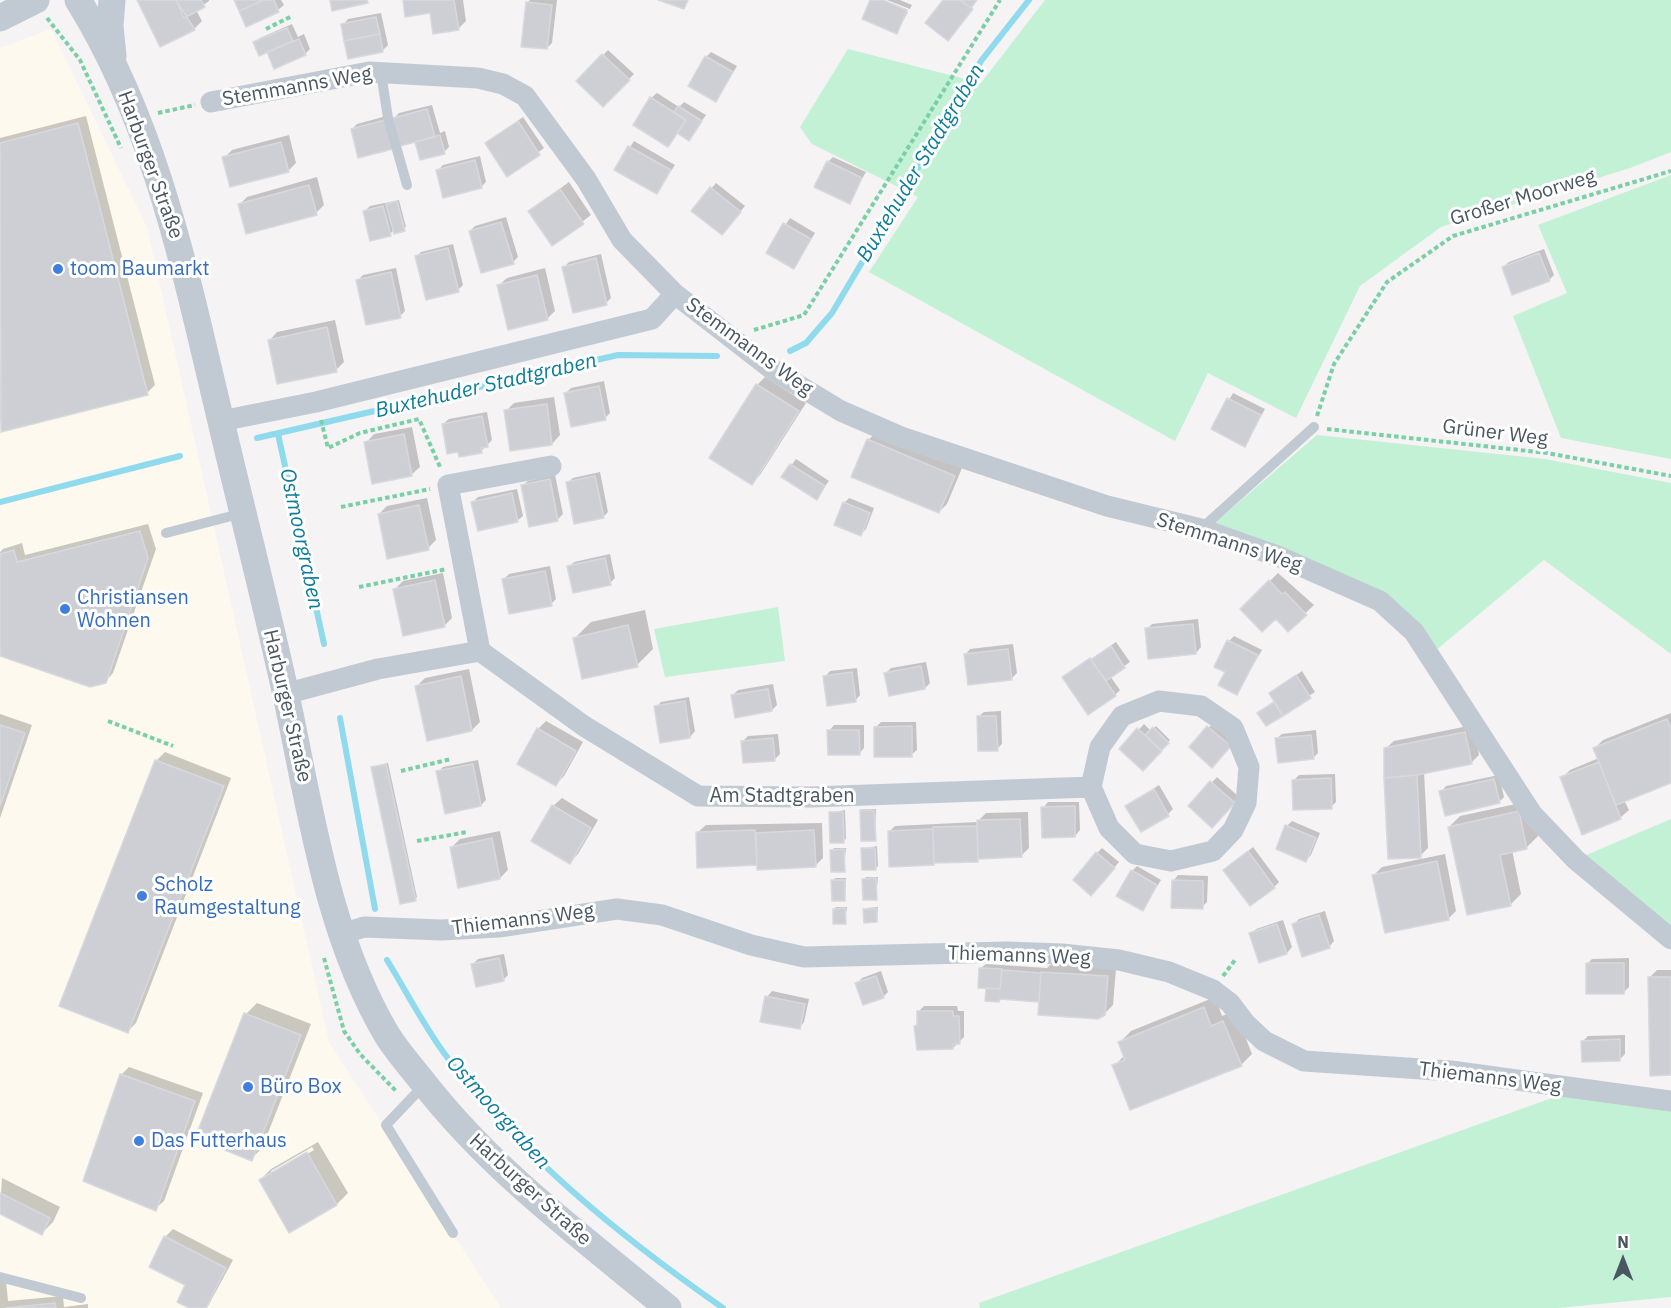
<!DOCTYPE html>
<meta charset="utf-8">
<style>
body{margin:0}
#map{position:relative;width:1671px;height:1308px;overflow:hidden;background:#f5f3f3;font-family:"IBM Plex Sans",sans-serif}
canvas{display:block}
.north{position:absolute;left:1593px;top:1230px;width:60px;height:60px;-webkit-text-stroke:4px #fff;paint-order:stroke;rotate:0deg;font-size:16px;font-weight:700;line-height:24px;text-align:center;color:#4a5661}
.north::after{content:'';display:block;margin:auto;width:21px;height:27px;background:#4a5661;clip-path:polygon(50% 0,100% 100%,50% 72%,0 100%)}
</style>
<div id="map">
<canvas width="1671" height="1308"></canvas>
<div class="north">N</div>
</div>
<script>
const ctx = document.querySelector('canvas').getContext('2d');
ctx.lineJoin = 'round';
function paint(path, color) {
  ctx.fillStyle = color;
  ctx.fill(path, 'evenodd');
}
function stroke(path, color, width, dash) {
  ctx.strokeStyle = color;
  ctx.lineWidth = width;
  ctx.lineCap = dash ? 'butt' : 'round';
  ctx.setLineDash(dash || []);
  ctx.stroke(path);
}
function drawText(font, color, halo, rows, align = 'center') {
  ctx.font = font + ' "IBM Plex Sans",sans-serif';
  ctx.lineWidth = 6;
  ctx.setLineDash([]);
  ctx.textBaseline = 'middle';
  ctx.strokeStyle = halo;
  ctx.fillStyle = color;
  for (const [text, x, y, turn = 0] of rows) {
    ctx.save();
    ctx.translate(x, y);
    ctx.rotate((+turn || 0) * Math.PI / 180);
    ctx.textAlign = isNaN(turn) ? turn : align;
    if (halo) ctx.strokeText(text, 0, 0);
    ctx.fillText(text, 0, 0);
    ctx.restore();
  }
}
const commercial = new Path2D(`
 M51,29L147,227L329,1042L501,1308H0V48Z`);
const green = new Path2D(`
 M1045,0H1671V152L1630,168L1441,227L1360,286L1296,418L1208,373L1175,441L869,272L918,197L812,144L800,127L848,49L981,83Z
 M1671,175V459L1561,438L1513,316L1567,293L1538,225Z
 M1317,435L1545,459L1671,483V654L1544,560L1435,651L1419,626L1209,528Z
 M778,607L785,661L665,677L654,629Z
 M1671,819V929L1584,856Z
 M1566,1093L1671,1107V1297L1558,1308H980L979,1303Z`);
const shadow = new Path2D(`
 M139,0H209V1L196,10L202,21L194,29Z
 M235,0H281L284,5L278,10L246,25Z
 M404,0H463L466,21L458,29L431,11Z
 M530,0H557L552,43L547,48L527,3Z
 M872,0H879L908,12L897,32Z
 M887,0H900L912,5L910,9Z
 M381,13L388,45L383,50L343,25L348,19Z
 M292,24L298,37L304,34L310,49L305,54L268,50L254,43L260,38Z
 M608,50L634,74L603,105L578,81Z
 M711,52L737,66L716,100L706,57Z
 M657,93L679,107L684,102L706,115L689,139L678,132L668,145L651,98Z
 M432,105L440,133L445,131L449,147L444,152L416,140L394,118L399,113Z
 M390,115L397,142L352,129L357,124Z
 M86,116L155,385L147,393L3,431L0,421V138Z
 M523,117L544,148L508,175L487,143Z
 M289,135L296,163L288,171L224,158L232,150Z
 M634,141L675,165L657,192L616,169Z
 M480,156L486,182L481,187L438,170L443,165Z
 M833,157L866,172L849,202L828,162Z
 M317,177L324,205L316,213L239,205L247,197Z
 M569,182L591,215L553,244L530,211Z
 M716,183L745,206L727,228L693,210Z
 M399,200L406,227L394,230L390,234L365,211L370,206Z
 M506,217L518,257L513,262L470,231L475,226Z
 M790,218L815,233L793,267L768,252Z
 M453,244L463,285L458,290L416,257L421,252Z
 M1544,249L1554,275L1549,280L1503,267L1509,262Z
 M601,254L611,298L606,303L564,267L569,262Z
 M396,268L405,311L400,316L358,280L363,275Z
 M545,268L555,311L547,319L498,286L507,278Z
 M335,320L344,362L336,370L269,341L277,332Z
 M765,377L806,403L760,475L752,483L757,385Z
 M604,381L610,413L605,418L566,393L571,388Z
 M1233,393L1265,409L1245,445L1213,429Z
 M554,397L560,435L552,444L506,411L514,403Z
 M487,412L492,440L481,451L443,424L449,419Z
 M412,427L420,467L411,475L366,443L374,434Z
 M877,432L962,468L947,504L939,512L868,440Z
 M796,459L829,481L816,498L783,477Z
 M600,472L608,512L603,517L567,483L573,478Z
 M555,475L563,514L558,519L522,486L528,481Z
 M517,489L523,516L517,521L473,502L478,497Z
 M427,498L436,540L428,548L379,514L387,506Z
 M849,498L874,508L866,529L861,534L844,503Z
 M148,524L156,549L113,673L105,682L0,655V552L3,549L22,543L25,555Z
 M610,554L615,578L610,583L569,567L574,562Z
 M550,566L556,599L551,604L503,580L509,574Z
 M443,573L452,618L444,626L395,589L403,581Z
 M1278,573L1314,605L1288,630L1276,617L1242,609Z
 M645,610L653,649L637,665L575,638L591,622Z
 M1198,619L1201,647L1196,653L1147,629L1152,624Z
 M1234,636L1262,650L1237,693L1227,672L1229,641Z
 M1116,642L1130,662L1110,676L1120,690L1115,695L1064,677Z
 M1013,644L1017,673L1012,678L965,655L970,649Z
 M926,662L930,683L925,688L886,673L891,668Z
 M857,668L860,695L855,701L825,677L830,671Z
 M469,669L480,722L472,730L417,686L425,678Z
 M1302,671L1315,692L1267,724L1261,711L1276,701L1271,693Z
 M773,684L777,705L772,710L733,695L738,690Z
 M689,697L695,731L690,737L656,707L661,702Z
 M1001,711L1002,744L997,749L978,717L984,712Z
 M1671,713V781L1624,800L1629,810L1620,818L1562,778L1570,770L1599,758L1595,748L1603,740Z
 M0,714L32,725L0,818Z
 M546,721L583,742L564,776L556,784L538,729Z
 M881,722H916L917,750L911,755L876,727Z
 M1214,722L1235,740L1217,761L1191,747Z
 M1144,724L1151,731L1156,726L1170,740L1165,745L1121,749Z
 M834,725H864V748L859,754L829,731Z
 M1473,725L1479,755L1471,763L1424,772L1428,848L1420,856L1385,749L1394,741Z
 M1316,730L1318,753L1313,758L1276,739L1282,734Z
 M778,734L780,754L775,759L743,741L748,736Z
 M165,752L231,778L136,1023L128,1031L61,1006L157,760Z
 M478,760L486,800L481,805L438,772L443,767Z
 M388,763L417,897L415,899L372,768Z
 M1335,774L1336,802L1331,807L1294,780L1299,775Z
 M1499,775L1504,797L1499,802L1441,792L1446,786Z
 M1217,777L1239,797L1217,821L1190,806Z
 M1159,785L1173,809L1168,814L1127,806Z
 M562,798L598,820L578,854L570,862L553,806Z
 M1530,801L1538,836L1527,847L1512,850L1521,894L1510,905L1449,827L1460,816Z
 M1048,802H1079L1080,830L1075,836L1043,808Z
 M863,809H876L875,840L861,811Z
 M845,810L846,839L843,841L831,813Z
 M1028,812L1029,848L1021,856L890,865L889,832L895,826L977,822L986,813Z
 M1292,821L1320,833L1311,855L1306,860L1287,826Z
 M822,823L823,858L815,866H699L697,833L706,825Z
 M500,831L508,870L500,878L452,847L460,839Z
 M877,846L878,866L876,868L863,849Z
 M1253,847L1279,882L1274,887L1225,870Z
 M834,848H846L844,870L832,850Z
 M1102,848L1119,862L1096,889L1097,853Z
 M1445,854L1456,911L1448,919L1374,875L1382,867Z
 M1137,866L1161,880L1143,909L1132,871Z
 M1178,875L1208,876L1207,902L1202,907L1173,881Z
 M866,877H878L876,898L864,879Z
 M835,878H846L845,899L833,881Z
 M836,907H847L845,922L834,909Z
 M878,907L877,921L865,910L867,908Z
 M1325,911L1334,941L1329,947L1294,924L1299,919Z
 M1283,920L1292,947L1287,953L1260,961L1251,934L1256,929Z
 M504,954L508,975L503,980L473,964L478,959Z
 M1629,958V987L1624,992L1587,964L1592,959Z
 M986,964L1047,968L1051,964L1116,969L1113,1005L1104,1014L988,987L980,969Z
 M1657,970H1671V1073L1649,978Z
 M881,971L888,992L883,997L857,983L862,978Z
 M772,991L809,999L804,1022L799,1028L767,997Z
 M1215,997L1222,1016L1235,1011L1252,1054L1241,1065L1114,1066L1125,1055L1120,1042L1131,1031Z
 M257,1003L311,1024L262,1148L251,1159L246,1014Z
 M924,1006H957L958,1011H964V1037L953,1048L919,1023V1011Z
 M1625,1035V1054L1620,1059L1583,1041L1588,1036Z
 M129,1067L203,1093L164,1201L155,1209L121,1075Z
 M318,1142L348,1193L337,1204L290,1231L260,1180L271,1169ZM312,1147L314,1150L271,1175V1171Z
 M2,1178L60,1207L53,1222L42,1233L0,1212Z
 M173,1229L233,1260L207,1308H192L187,1285L165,1237Z
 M6,1280L8,1301L63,1296L64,1307L88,1304V1308H0V1281Z`);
const stream = new Path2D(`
 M790,351L806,343L832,313L981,61L1029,0
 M278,434L324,644
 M257,438L618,355L717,356
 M0,502L180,456
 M340,718L375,909
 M387,960C406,991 423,1024 444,1053C519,1155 620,1236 723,1308`);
const building = new Path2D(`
 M137,0H176L195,30L160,47Z
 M176,0H201L205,7L184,18Z
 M234,0H264L239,11Z
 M264,0H274L279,12L246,27L239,11Z
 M330,0H367L368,3L332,11Z
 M403,0H454L459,30L433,34L430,13L405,17Z
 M658,0H688L684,9Z
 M870,0H883L907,10L897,34L862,19Z
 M943,0H960L973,9L948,41L925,23Z
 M960,0H977L971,8Z
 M526,2L552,5L547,49L521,47Z
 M376,17L380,34L344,41L341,24Z
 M287,28L293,41L259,56L253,42Z
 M380,34L383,52L348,59L344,41Z
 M299,39L306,55L274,69L267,52Z
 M602,54L630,80L603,107L576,81Z
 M705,56L733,72L716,102L688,86Z
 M650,97L686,120L668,147L633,125Z
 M678,106L702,121L689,141L677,133L686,120L674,112Z
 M427,109L435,137L400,146L393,118Z
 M385,120L393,149L358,158L351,129Z
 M518,121L540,155L507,177L485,143Z
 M78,123L148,395L1,432L0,143Z
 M440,135L445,154L420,160L415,142Z
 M281,142L289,172L230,187L222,157Z
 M628,146L671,170L657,194L614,170Z
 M475,160L482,188L443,198L436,170Z
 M827,161L862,178L850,204L814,187Z
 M309,185L317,215L246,234L238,204Z
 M710,187L741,212L722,235L691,211Z
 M560,189L584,224L552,246L528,211Z
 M397,201L405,231L394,234L386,204Z
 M383,206L391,236L370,241L363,211Z
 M501,222L514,264L481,273L469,231Z
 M783,223L811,239L794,269L766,253Z
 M448,248L459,292L426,300L415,256Z
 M1539,253L1550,281L1512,295L1502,267Z
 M596,258L607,305L573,313L562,267Z
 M391,272L401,318L366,325L356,280Z
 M537,275L548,320L508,330L497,285Z
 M327,327L337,372L277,384L268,340Z
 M756,384L799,411L752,485L709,458Z
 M599,386L606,420L571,427L564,393Z
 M1227,398L1261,415L1245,447L1211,429Z
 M547,404L552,445L510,451L504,410Z
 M482,416L488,447L481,448L482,453L459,457L458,452L447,454L442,424Z
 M404,434L412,476L372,484L364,442Z
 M867,439L955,476L939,513L851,477Z
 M790,464L825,486L817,500L781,477Z
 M595,476L604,518L574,524L566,482Z
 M550,479L558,521L529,527L521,485Z
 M512,493L518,522L478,531L471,502Z
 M843,502L870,513L861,536L834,525Z
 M419,505L429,550L387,559L378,514Z
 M140,531L148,558L106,683L90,687L0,656V554L14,550L17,562Z
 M605,558L611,585L573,593L567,566Z
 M545,571L552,606L509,614L502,579Z
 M435,580L445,627L403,636L393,589Z
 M1269,580L1282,594L1285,592L1307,615L1288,632L1276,619L1262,632L1240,609Z
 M1193,624L1196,654L1148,659L1145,628Z
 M628,625L638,667L582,679L573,638Z
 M1227,640L1258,655L1237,695L1218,685L1225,672L1214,667Z
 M1111,646L1125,668L1106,681L1091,660Z
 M1008,649L1012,680L968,685L964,654Z
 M1090,658L1116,696L1088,715L1062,677Z
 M921,666L925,689L889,696L884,673Z
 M852,672L856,702L827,706L823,676Z
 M1296,675L1311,698L1283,716L1269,693Z
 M461,676L472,731L427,741L415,686Z
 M768,689L772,711L735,718L731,695Z
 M685,701L690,738L660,743L654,706Z
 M1274,702L1283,716L1266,726L1257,713Z
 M977,716H996L998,751H978Z
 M1667,719L1671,729V783L1616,805L1593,748Z
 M0,725L25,733L0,806Z
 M912,726V757H874V727Z
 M1207,726L1231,746L1212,768L1189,747Z
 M1153,727L1169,743L1161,751L1145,735Z
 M537,728L576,751L556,786L517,764Z
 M1137,728L1162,751L1143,771L1119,749Z
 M827,730H859L860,755H828Z
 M1465,732L1472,764L1417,775L1384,778V748Z
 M1311,735L1314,759L1278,763L1275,738Z
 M773,738L775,761L743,763L741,741Z
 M155,760L224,786L128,1033L59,1006Z
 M1599,762L1621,819L1582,835L1560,777Z
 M386,764L416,901L400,904L371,767Z
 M473,764L481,806L445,814L436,771Z
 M1417,775L1421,858L1388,859L1384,778Z
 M1331,778L1332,809L1293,810L1292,780Z
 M1494,779L1500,803L1445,816L1439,791Z
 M1210,781L1235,803L1212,828L1188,806Z
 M1154,789L1169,816L1141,832L1125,806Z
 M552,805L591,828L570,864L531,841Z
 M1075,806V837L1042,838L1041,807Z
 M860,810H874L876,841H861Z
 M1519,811L1527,849L1500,855L1511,906L1467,915L1448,827Z
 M829,812H843L844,843H830Z
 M1020,819L1022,857L978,859L977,820Z
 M1285,825L1316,838L1306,862L1276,849Z
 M977,826L978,862L934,863L933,827Z
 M933,829L934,865L889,867L888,831Z
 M755,830L757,865L697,868L696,832Z
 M814,830L816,867L757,870L756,833Z
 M492,838L500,879L458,888L450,847Z
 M861,848H875L876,870H862Z
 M844,849L845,872H831L830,850Z
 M1248,851L1275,888L1250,906L1223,870Z
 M1096,852L1115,868L1091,896L1073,880Z
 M1437,861L1449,920L1385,933L1372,875Z
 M1131,870L1157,885L1143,911L1116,896Z
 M876,878L877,900H863L862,879Z
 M831,880H845V901H832Z
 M1172,880L1203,881V909L1171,908Z
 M845,908L846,924H833V909Z
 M863,909H877V922L864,923Z
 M1319,915L1330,948L1302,957L1292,924Z
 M1277,924L1287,954L1259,963L1249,933Z
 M499,958L504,981L476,987L471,964Z
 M1586,963H1624V994H1586Z
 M979,968L1002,969L1000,989L978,988Z
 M1002,970L1041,973L1039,1002L1000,999L999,1002L985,1001L986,988L1000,989Z
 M1041,972L1108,976L1105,1015L1098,1019L1038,1015Z
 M876,976L884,998L863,1005L855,983Z
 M1648,977H1671V1075L1650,1076Z
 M765,996L805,1004L800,1029L760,1022Z
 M1204,1007L1211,1026L1223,1021L1242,1066L1130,1110L1112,1065L1125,1060L1118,1042Z
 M917,1011H953V1016H959L960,1044H953V1049L917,1050L914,1026L917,1025Z
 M244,1013L301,1035L252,1161L195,1138Z
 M1620,1039V1061L1582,1062L1581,1041Z
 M120,1074L195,1101L156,1211L83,1181Z
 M307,1152L337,1205L289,1233L259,1180Z
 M0,1193L50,1218L42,1235L0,1214Z
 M164,1236L226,1268L206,1308H189L177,1302L185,1285L149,1267Z
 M55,1303L56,1308H6Z`);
const path = new Path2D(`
 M47,18L80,60L121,148
 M266,29L292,16
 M158,113L195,105
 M754,330L804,315L1000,0
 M1317,416L1334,364L1387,282L1453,236L1671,171
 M321,420L328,448L360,433L419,419L440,467
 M1327,429L1547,453L1671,476
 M341,507L430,489
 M359,587L447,569
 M108,721L173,746
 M401,771L451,759
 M417,841L467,832
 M324,958L344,1031L360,1054L397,1092
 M1223,976L1235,960`);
const service = new Path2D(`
 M381,73L388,118L407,185
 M1201,529L1314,427
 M166,533L243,513
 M425,1084L386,1125L453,1233
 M0,1277L81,1298`);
const minor = new Path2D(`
 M211,102L369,72L478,78L503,84L525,96L586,179L622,240L675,294L773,370L841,411L901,437L1107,506L1201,529L1280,557L1380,601L1414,632L1532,814L1576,860L1671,939
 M221,421L316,402L652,319L675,294
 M480,651L448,485L551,466
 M285,694L378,669L480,651L584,726L698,796L811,797L1091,787L1109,828L1135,854L1171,861L1213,851L1233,830L1246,803L1249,767L1233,728L1201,706L1159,701L1122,716L1100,747L1091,787
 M342,934L364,927L441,930L499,927L617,909L662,915L751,945L804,957L1007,952L1062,954L1119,960L1169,972L1213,990L1230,1003L1246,1024L1264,1041L1304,1061L1451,1071L1671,1101`);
const tertiary = new Path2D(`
 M78,0C156,125 185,271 219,413C242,512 268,610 289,709C312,819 329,937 387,1035C397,1051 411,1067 423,1082C492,1171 582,1237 668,1308
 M112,0L110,26L113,56
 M0,18L36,0`);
const markers = [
 [58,269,6,"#3f7fe0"],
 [65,609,6,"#3f7fe0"],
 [142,896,6,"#3f7fe0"],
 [248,1087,6,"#3f7fe0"],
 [139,1141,6,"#3f7fe0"]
];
const streetNames = [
 ["Stemmanns Weg",297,87,-10],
 ["Harburger Straße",150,165,70],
 ["Großer Moorweg",1523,198,-17],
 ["Stemmanns Weg",749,347,36],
 ["Grüner Weg",1495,433,7],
 ["Stemmanns Weg",1229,543,18],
 ["Harburger Straße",287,706,77],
 ["Am Stadtgraben",782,796],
 ["Thiemanns Weg",523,920,-7],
 ["Thiemanns Weg",1019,956,2],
 ["Thiemanns Weg",1490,1078,7],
 ["Harburger Straße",530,1190,42]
];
const shopNames = [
 ["toom Baumarkt",70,269],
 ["Christiansen",77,598],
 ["Wohnen",77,621],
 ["Scholz",154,885],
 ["Raumgestaltung",154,908],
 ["Büro Box",260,1087],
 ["Das Futterhaus",151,1141]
];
const waterNames = [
 ["Buxtehuder Stadtgraben",921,163,-59],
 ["Buxtehuder Stadtgraben",486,386,-13],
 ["Ostmoorgraben",301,539,78],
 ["Ostmoorgraben",498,1113,48]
];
paint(commercial, '#fdf9ef');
paint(green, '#c3f1d5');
paint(shadow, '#0003');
stroke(stream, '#90daee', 6);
paint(building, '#cdcfd5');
stroke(building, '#d7d9de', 1.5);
stroke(path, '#7ad0a6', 4, [4.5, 3]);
stroke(service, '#c1cad2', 10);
stroke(minor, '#c1cad2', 21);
stroke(tertiary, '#c1cad2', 27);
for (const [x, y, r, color] of markers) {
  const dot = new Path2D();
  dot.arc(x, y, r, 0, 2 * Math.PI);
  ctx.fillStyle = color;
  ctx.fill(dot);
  stroke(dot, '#fff', 2);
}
drawText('20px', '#4a5661', '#fff', streetNames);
drawText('20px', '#366cbe', '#fff', shopNames, 'left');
drawText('italic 21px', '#0c7c9b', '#fff', waterNames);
</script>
